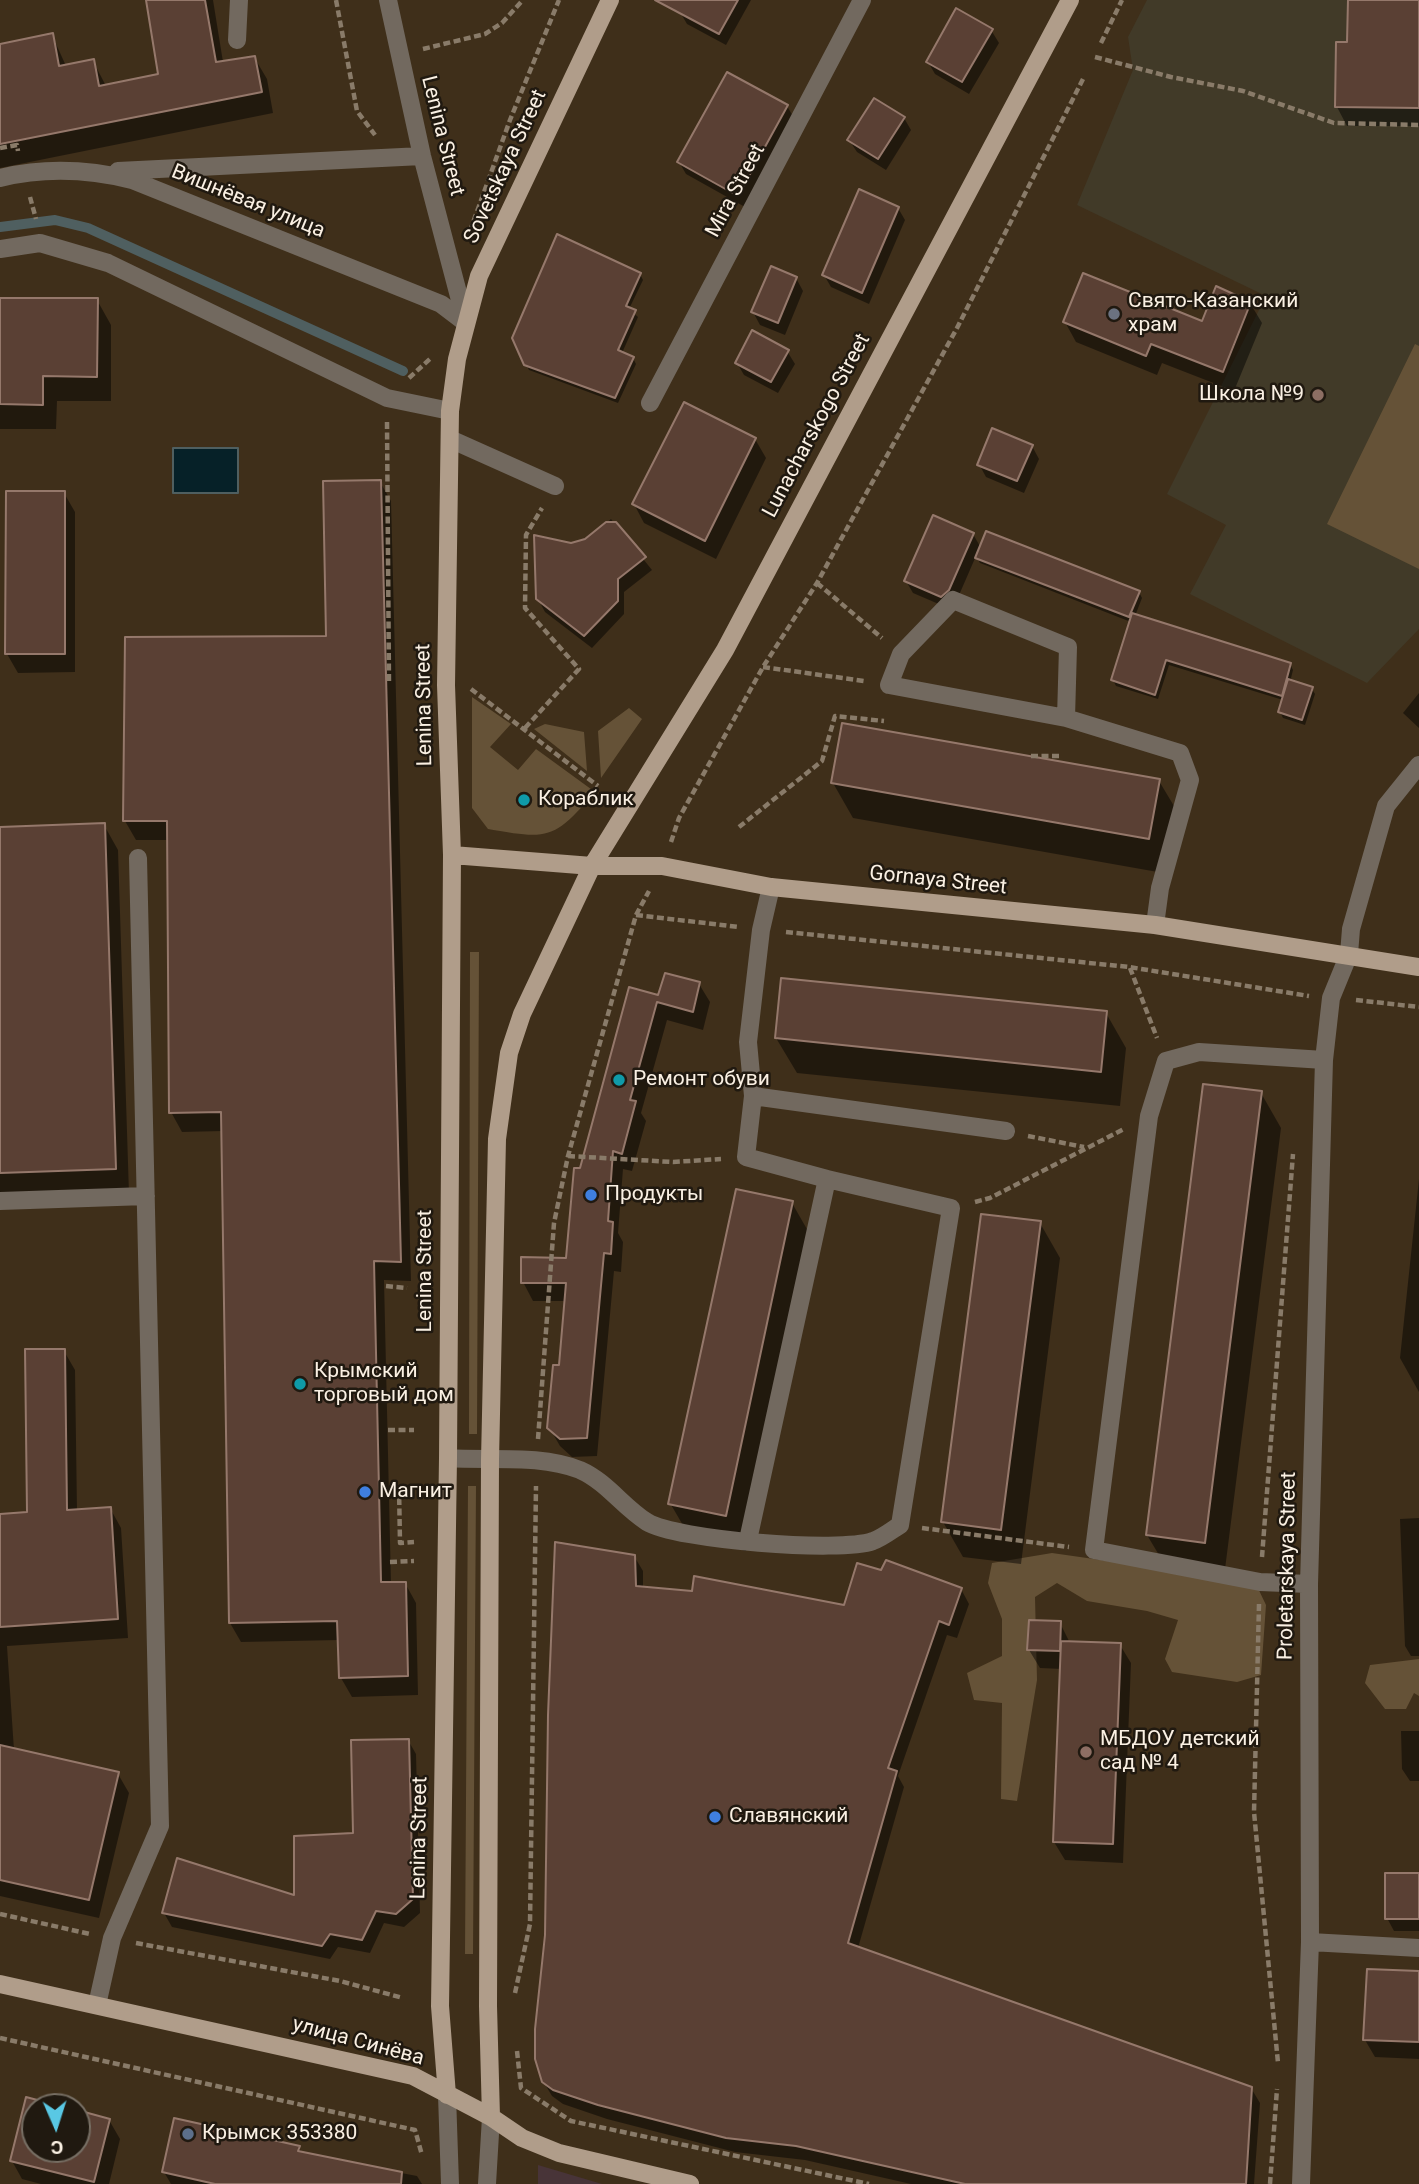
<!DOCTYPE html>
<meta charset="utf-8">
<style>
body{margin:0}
#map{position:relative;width:1419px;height:2184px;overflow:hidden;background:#3f2f1a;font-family:Roboto,sans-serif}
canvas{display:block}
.north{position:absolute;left:21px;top:2093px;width:70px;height:70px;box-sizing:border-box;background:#201910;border:2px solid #776f64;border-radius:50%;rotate:177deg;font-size:19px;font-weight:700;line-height:28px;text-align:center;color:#faf0e3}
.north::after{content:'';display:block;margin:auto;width:24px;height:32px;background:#59c8e4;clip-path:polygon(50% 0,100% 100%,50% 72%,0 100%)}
</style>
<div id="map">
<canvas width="1419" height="2184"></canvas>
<div class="north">С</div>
</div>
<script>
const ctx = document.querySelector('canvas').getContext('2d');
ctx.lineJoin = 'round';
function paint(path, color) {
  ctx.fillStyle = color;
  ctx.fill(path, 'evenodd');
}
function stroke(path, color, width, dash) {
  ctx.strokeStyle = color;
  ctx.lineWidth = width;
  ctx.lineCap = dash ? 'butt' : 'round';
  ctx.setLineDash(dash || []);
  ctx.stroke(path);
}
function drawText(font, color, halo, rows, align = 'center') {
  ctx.font = font + ' Roboto,sans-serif';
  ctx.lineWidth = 5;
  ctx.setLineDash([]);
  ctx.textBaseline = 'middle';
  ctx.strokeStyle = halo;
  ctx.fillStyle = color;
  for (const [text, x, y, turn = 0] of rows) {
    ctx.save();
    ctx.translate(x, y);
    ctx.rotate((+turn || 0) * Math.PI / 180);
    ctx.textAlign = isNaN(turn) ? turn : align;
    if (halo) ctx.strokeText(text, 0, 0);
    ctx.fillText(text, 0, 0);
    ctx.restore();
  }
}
const commercial = new Path2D(`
 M538,2165L602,2184H538Z`);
const education = new Path2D(`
 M1147,0H1419V629L1367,683L1190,594L1226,525L1167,494L1266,296L1077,205L1133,70L1128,37Z`);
const green = new Path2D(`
 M1415,344L1419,346V569L1327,524Z
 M472,697L511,724L490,747L518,770L536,749L595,792C554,839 550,840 488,829L472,808Z
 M629,708L642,719L601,778L598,731Z
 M545,724L584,732L587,771L534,729Z
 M470,952H479L477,1434H469Z
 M468,1486H476L473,1954H465Z
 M1052,1553L1255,1582L1266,1605L1261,1675L1237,1682L1172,1672L1165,1659L1178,1620L1147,1611L1087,1601L1057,1583L1035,1597L1037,1680L1017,1801L1001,1799L1002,1703L974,1700L967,1673L1002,1656V1619L988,1583L992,1563Z
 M1419,1659V1696L1414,1693L1406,1709H1385L1365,1683L1370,1665Z`);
const water = new Path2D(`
 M173,448H238V493H173Z`);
const shadow = new Path2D(`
 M147,0H213L223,62L254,57L267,79L273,113L0,168V45L52,35L66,66L93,61L106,86L160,75Z
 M686,0H751L726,45L687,24L680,12Z
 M1349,0H1419V126H1347L1337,107L1349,44Z
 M991,30L999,43L969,94L935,74L928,62Z
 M787,106L794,118L745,207L686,174L679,162Z
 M904,118L911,130L886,170L857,152L849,140Z
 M898,208L905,220L869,304L831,287L824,275Z
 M640,274L643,280L629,309L638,317L622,353L633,358L636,364L618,403L529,370L526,364Z
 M796,278L803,291L785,335L760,325L753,312Z
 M0,300H97L111,325V401H57L56,429H0Z
 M1250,303L1262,323L1234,391L1162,363L1157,375L1076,342L1065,322L1203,323Z
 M787,351L795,364L778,393L744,375L737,363Z
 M755,439L766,458L716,559L644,523L634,504Z
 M1032,446L1039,459L1024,493L986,477L979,464Z
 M380,482L391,501L411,1281L384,1280L391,1584L405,1583L416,1603L418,1695L352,1697L341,1678L340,1640L241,1642L230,1623L223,1131L182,1132L171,1112L169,840H136L125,821L328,638Z
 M64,493L75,512V672L18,673L7,654Z
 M611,519L652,570L624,592V614L592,648L545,612L538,599L571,544L586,541Z
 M973,534L981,548L1139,592L1142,598L1135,616L1290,664L1293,670L1290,682L1312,689L1315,694L1305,725L1283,718L1280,712L1283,700L1169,665L1158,699L1116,686L1113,680L1131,622L980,563L976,556L956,602L948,608L913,593L906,581Z
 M1419,693V728L1403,713Z
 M1159,781L1180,816L1169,874L853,818L833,783Z
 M104,825L118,850L129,1194L0,1198V829Z
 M699,984L710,1002L703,1030L667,1020L641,1113L646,1121L632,1171L623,1169L618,1233L623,1242L621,1272L614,1271L597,1456L572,1457L560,1446L549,1427L560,1367L566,1301H533L523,1282L568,1260L581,1170L630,989L660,997Z
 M1106,1013L1126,1048L1120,1106L797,1073L776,1038Z
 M1261,1093L1281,1128L1224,1577L1168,1570L1147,1535Z
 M1419,1179V1392L1400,1358Z
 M792,1203L812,1238L746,1551L691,1539L670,1503Z
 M1040,1223L1060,1258L1021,1564L963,1557L943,1522Z
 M64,1351L75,1370L77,1511L110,1508L121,1528L128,1638L7,1646L14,1750L118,1774L129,1793L99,1918L0,1896V1516L28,1514Z
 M1419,1518V1656H1411L1405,1646L1400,1519Z
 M634,1556L643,1571V1589L845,1607L961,1589L969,1604L957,1638L947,1635L898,1776L904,1787L858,1948L1251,2088L1260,2103L1254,2184H911L805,2160L735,2152L607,2119L563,2104L552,2096L543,2081Z
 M1060,1623L1070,1643L1120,1645L1131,1663L1123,1863L1065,1860L1054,1842L1062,1669L1040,1668L1029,1650Z
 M1401,1731H1419V1781H1410L1402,1769Z
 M408,1740L416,1754L420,1913L404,1927L384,1923L370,1953L338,1947L330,1959L172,1927L164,1913L296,1897L355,1834Z
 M1419,1875V1931H1394L1387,1918Z
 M1419,1972V2059L1375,2057L1365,2040Z
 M27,2099L57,2107H35V2149H77V2112L109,2120L120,2139L109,2184H41L22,2179L12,2161Z
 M299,2147L302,2154L417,2176L422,2184H171L164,2172Z`);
const stream = new Path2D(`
 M0,227L55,220L88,228L403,371`);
const building = new Path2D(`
 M146,0H205L216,62L255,56L262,92L0,144V44L53,33L59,66L94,59L99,86L158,74Z
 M655,0H738L719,34Z
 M1348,0H1419V108L1335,107L1336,42H1347Z
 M956,8L993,29L962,82L926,62Z
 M727,72L788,105L738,196L677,162Z
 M874,98L905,117L878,159L847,140Z
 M859,189L899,207L862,293L822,275Z
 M557,234L641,273L626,306L636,310L618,350L634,357L615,398L524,365L512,338Z
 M771,266L797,277L778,323L751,312Z
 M1083,273L1202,321L1216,286L1251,302L1223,372L1151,344L1146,356L1063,322Z
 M0,298H98L97,377L43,376V405L0,404Z
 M752,330L789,350L771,382L735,363Z
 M684,402L756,438L705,541L632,504Z
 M992,428L1033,445L1017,481L977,465Z
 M381,480L401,1262L374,1261L381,1582H406L408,1676L339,1678L337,1621L229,1623L221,1112L169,1113L167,821H123L125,637L326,636L323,481Z
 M6,491H65V654H5Z
 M933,515L974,533L949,590L941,597L904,581Z
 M606,522H616L646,557L618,579V601L584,636L536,599L534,535L571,543L585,539Z
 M986,531L1140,591L1129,617L975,558Z
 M1132,613L1291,663L1282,696L1166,660L1155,695L1111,680Z
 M1288,679L1313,687L1302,720L1278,712Z
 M842,723L1160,779L1149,839L831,783Z
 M105,823L116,1169L0,1173V827Z
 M665,973L700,982L693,1012L657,1002L630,1100L636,1101L622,1154L613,1151L608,1221L613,1222L611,1254L604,1253L587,1438L560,1439L547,1428L553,1365H559L566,1283H521V1257L566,1258L574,1168H580L629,987L658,995Z
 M781,978L1107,1011L1101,1072L775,1038Z
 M1203,1084L1262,1091L1205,1543L1146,1535Z
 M736,1189L793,1201L726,1516L668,1504Z
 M981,1214L1041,1221L1001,1530L941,1522Z
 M25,1349H65L67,1510L111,1507L118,1619L0,1627V1514L27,1512Z
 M555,1542L635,1555L636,1586L692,1591L694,1576L844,1605L857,1563L881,1570L886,1560L962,1588L949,1625L939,1621L888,1768L897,1771L848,1943L1252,2087L1246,2184H965L796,2146L726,2138L598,2105L553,2090L542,2082L535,2059V2029L545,1935L548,1715Z
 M1029,1620L1061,1621L1060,1651L1027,1650Z
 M1061,1641L1121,1643L1113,1844L1053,1842Z
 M409,1739L413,1899L396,1914L376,1911L362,1940L330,1934L322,1946L162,1913L177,1858L294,1895V1836L353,1833L351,1740Z
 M0,1745L119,1772L89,1900L0,1880Z
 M1385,1873H1419V1919H1385Z
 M1367,1969L1419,1971V2042L1363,2040Z
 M26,2097L64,2107H35V2149H77V2110L110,2119L94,2182L10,2161Z
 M174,2118L300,2146L298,2151L402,2172L401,2184H215L162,2172Z`);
const path = new Path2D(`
 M336,0L357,111L375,135
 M1101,43L1122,0
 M423,49L485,34L502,23L523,0
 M1095,57L1171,77L1243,91L1334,123L1419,125
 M0,148L17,145L18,151
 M30,197L36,219
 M470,231L510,120L559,0
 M409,378L431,358
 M387,422L389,684
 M817,583L882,638
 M763,667L864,681
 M471,689L598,786
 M525,728L579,669L525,608L526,535L542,508
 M1031,756H1062
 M739,827L822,761L835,716L884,721
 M671,842L679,818L763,667L817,583L957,328L1083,79
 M636,915L739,927
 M786,932L1129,967L1309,996
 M1130,968L1157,1038
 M1356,1000L1419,1007
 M1028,1136L1084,1147
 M568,1156L673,1162L721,1159
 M975,1202L990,1198L1124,1129
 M386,1286L407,1288
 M388,1430H414
 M538,1439L554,1223L568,1156L636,915L649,891
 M389,1487H399L400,1543L414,1542
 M922,1528L1069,1547
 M1262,1557L1293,1154
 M390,1562L414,1561
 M1259,1604L1254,1812L1278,2063
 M0,1914L90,1934
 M136,1943L340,1981L403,1998
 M515,1993L530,1924L536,1486
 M0,2038L415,2130L422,2155
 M517,2051L521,2088L571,2121L869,2184
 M1270,2184L1277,2089`);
const minor = new Path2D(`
 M388,0L422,156L466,323
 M237,40L239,0
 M118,171L422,156
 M0,178C45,167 88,169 132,180L441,304L466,323
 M0,249L40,243L108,263L387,398L450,411
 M650,403L862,0
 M450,439L555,486
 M1066,718L1068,647L953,600L901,654L889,685L1066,718L1180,753L1190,780L1160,888L1155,925
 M771,887L761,930L748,1042L753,1096L746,1157L827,1179
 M753,1096L1006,1131
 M0,1201L146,1196
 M448,1458C490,1461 540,1454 580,1470C607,1482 623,1507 647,1522C676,1540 841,1553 873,1541C882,1538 892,1530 900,1525L951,1208L827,1179L748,1540
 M1309,1584L1260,1582L1094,1550L1149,1116L1166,1061L1199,1052L1324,1060
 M1310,1942L1419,1948
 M97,2005L112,1938L160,1826L138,858
 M447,2095L450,2184
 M487,2184L491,2117
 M1301,2184L1310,1942L1309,1584L1324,1060L1331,998L1349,954L1351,929L1386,806L1419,765`);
const major = new Path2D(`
 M452,855L592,866H662L771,887L1155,925L1419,967
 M0,1984L413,2076L491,2117L522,2138L559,2153L690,2184
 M447,2095L440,2006L448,1458L452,855L446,685L450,411L457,359L479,276L610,0
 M491,2117L488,2006L490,1460L497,1139L509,1053L522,1014L592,866L725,650L1070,0`);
const markers = [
 [1114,314,7,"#6b7280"],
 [1318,395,7,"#8d6e63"],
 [524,800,7,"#0f9aa8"],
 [619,1080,7,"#0f9aa8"],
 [591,1195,7,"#3f7fe0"],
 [300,1384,7,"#0f9aa8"],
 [365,1492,7,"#3f7fe0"],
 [1086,1752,7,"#8d6e63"],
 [715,1817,7,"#3f7fe0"],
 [188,2134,7,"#5c6f8a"]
];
const streetNames = [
 ["Lenina Street",442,136,76],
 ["Sovetskaya Street",506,167,-65],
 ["Mira Street",736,191,-62],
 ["Вишнёвая улица",248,202,22],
 ["Lunacharskogo Street",817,426,-62],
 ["Lenina Street",425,705,-91],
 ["Gornaya Street",938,881,6],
 ["Lenina Street",426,1271,-90],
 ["Proletarskaya Street",1288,1566,-89],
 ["Lenina Street",420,1838,-89],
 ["улица Синёва",358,2042,15]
];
const poiNames = [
 ["Свято-Казанский",1128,302],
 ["храм",1128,326],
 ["Школа №9",1304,395,"right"],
 ["Кораблик",538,800],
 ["Ремонт обуви",633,1080],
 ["Продукты",605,1195],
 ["Крымский",314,1372],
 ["торговый дом",314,1396],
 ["Магнит",379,1492],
 ["МБДОУ детский",1100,1740],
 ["сад № 4",1100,1764],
 ["Славянский",729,1817],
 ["Крымск 353380",202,2134]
];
paint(commercial, '#483438');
paint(education, '#413a28');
paint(green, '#655237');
paint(water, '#062128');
stroke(water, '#4f5f60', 2);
paint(shadow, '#0007');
stroke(stream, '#4f5f60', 10);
paint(building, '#5a4034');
stroke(building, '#95786b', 2);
stroke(path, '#897b69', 4.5, [7, 3.5]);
stroke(minor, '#72695f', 18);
stroke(major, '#b09d8a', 18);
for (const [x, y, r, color] of markers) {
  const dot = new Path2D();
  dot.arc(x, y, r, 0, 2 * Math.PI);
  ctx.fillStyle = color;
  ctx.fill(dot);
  stroke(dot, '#201910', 2.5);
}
drawText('21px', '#faf0e3', '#201910', streetNames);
drawText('21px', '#faf0e3', '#201910', poiNames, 'left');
</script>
